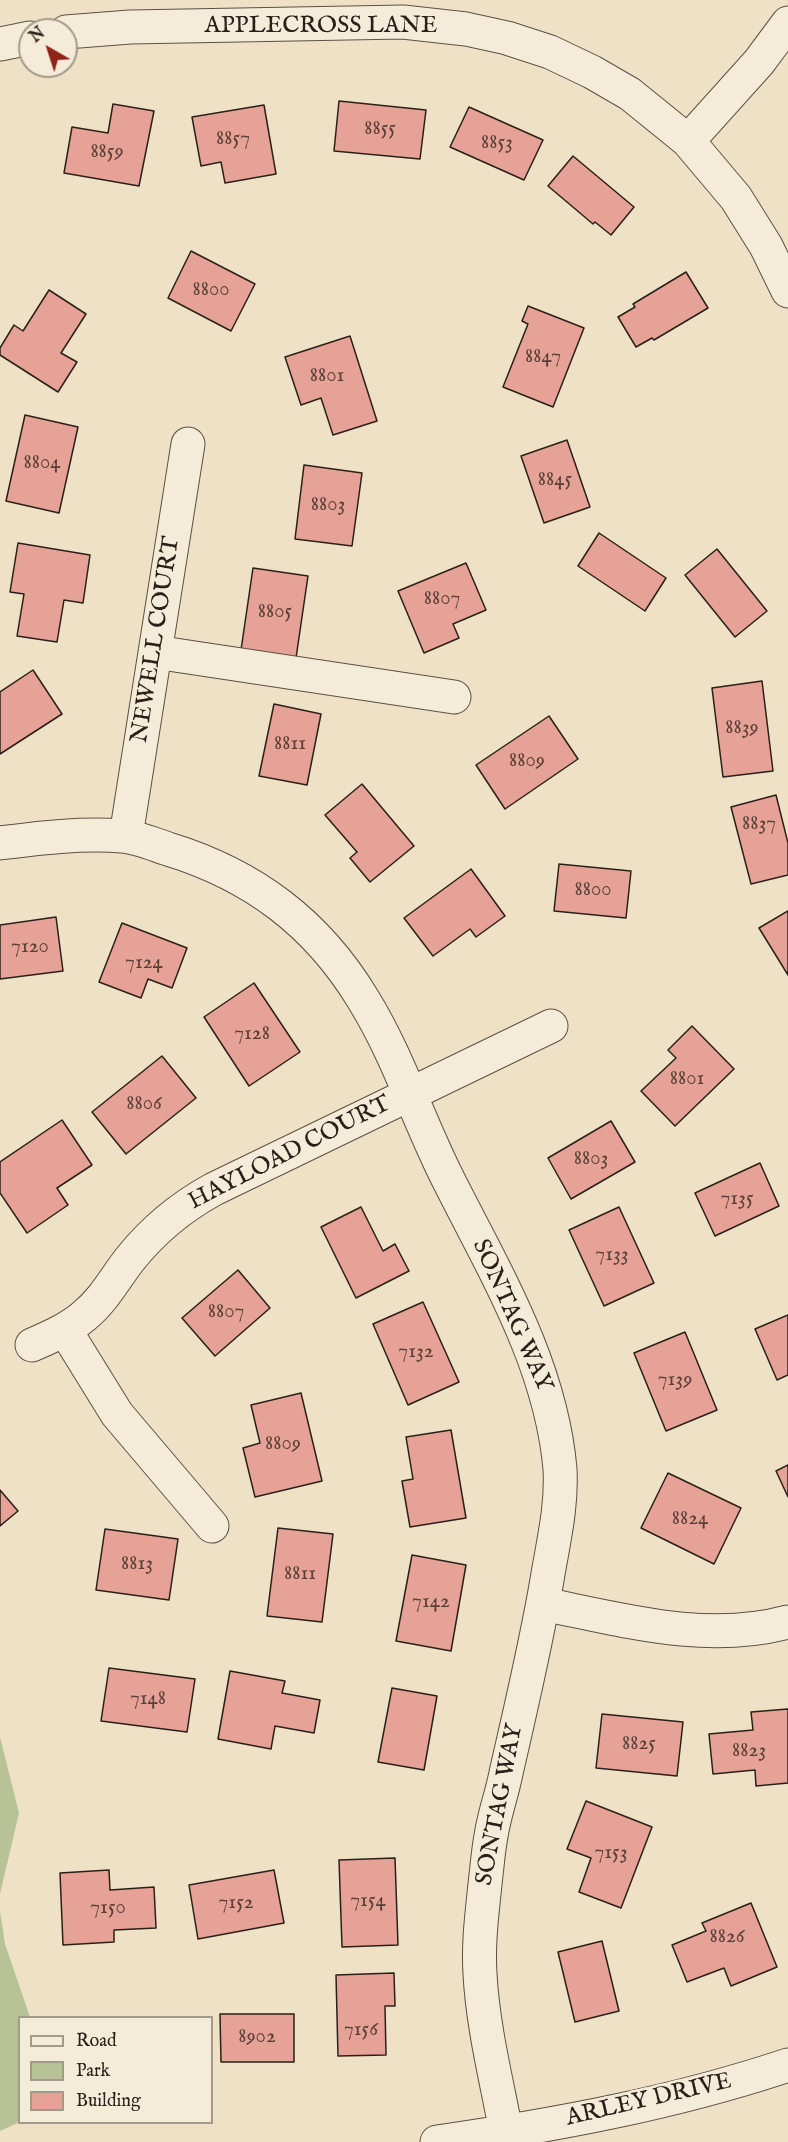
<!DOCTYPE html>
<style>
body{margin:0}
#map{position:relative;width:788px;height:2142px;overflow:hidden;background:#eee1c5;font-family:"IM FELL English",serif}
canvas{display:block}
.legend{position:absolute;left:18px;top:2016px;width:195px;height:108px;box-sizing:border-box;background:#f4ecd9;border:2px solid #a49a8c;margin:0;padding:8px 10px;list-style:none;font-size:18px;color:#2b2019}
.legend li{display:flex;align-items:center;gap:12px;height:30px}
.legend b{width:30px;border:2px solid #a49a8c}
.north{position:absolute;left:18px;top:18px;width:60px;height:60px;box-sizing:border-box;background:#f4ecd9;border:2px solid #a49a8c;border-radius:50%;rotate:321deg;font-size:16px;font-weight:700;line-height:24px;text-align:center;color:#2b2019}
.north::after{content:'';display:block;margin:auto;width:21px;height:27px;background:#8f2418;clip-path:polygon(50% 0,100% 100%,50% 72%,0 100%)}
</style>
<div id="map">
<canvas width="788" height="2142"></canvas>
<ul class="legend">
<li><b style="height:8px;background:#f4ecd9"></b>Road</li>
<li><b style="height:16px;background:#b7c396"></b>Park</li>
<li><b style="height:16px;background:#e6a296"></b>Building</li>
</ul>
<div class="north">N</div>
</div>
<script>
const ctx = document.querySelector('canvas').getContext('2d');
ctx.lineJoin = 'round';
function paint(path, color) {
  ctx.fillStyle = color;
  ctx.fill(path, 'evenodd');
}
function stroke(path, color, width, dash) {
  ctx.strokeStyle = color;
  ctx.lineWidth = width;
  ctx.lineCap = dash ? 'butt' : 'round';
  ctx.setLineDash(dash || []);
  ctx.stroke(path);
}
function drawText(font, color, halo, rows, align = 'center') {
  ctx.font = font + ' "IM FELL English",serif';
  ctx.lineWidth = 5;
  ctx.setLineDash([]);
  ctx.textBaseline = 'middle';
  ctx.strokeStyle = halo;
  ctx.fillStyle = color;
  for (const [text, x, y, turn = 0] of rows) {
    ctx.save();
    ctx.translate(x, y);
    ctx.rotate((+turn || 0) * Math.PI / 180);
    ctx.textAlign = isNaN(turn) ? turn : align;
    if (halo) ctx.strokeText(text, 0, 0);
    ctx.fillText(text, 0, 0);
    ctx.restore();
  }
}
const green = new Path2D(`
 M0,1737L19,1813L0,1894Z
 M0,1911L5,1944L30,2017L20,2018V2122L0,2131Z`);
const building = new Path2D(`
 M339,101L426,110L420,159L334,151Z
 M113,104L154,111L139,186L64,173L72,127L108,133Z
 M264,105L276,174L225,183L221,162L201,166L192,117Z
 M469,107L543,140L524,180L450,147Z
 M573,156L634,207L611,235L595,222L593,224L548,186Z
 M191,251L255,284L231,331L168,298Z
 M686,272L708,308L654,340L652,338L636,347L618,317L635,307L633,304Z
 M49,290L86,314L61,353L77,362L58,392L0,355V348L14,325L23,331Z
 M528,306L584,328L553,407L503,387L528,324L522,321Z
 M350,336L377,421L333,435L321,398L301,405L285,357Z
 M25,415L78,427L59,513L6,501Z
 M567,440L590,507L544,523L521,456Z
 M304,465L362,473L352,546L295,539Z
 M599,533L666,578L645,611L578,566Z
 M18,543L90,555L83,603L64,600L57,642L17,636L24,594L10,592Z
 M717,549L767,611L735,637L685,575Z
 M466,563L486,610L453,624L459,638L424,653L398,591Z
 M253,568L308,576L296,658L241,650Z
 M33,670L62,714L0,754V692Z
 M762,681L773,771L723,777L712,688Z
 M274,704L321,714L307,785L259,776Z
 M549,716L578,759L505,809L476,765Z
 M362,784L414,846L370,882L350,858L357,852L325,815Z
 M776,795L788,843V875L751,884L731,807Z
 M559,864L631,871L626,918L554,911Z
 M471,869L505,916L476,937L470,929L433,956L404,918Z
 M788,911V975L759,928Z
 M56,917L63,971L0,979V925Z
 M122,923L187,948L172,988L148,979L141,998L99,982Z
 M254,983L300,1052L249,1086L204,1017Z
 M692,1026L734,1069L675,1126L641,1091L676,1058L668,1050Z
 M162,1056L196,1098L126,1154L92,1112Z
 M62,1120L92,1165L57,1188L68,1205L27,1233L0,1193V1162Z
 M611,1121L635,1162L571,1199L548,1158Z
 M760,1163L779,1206L715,1236L695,1193Z
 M361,1207L383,1251L395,1244L409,1271L356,1298L321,1227Z
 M619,1207L654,1283L604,1306L569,1230Z
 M238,1270L270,1308L215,1356L182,1318Z
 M423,1302L459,1382L408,1405L373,1324Z
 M788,1315V1375L777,1380L755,1329Z
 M685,1332L717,1410L666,1431L634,1353Z
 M301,1393L322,1481L255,1497L243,1448L260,1443L251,1405Z
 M451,1430L466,1518L410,1527L402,1481L413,1479L406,1437Z
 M788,1465V1497L776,1471Z
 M668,1473L741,1508L714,1564L641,1528Z
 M0,1490L18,1511L0,1526Z
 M278,1528L333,1534L322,1622L267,1616Z
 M105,1529L178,1539L169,1600L96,1590Z
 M412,1555L466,1565L451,1651L396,1641Z
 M109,1668L195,1679L187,1732L101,1721Z
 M230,1671L285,1681L282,1693L320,1700L314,1733L275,1726L271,1749L218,1739Z
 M392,1688L437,1696L424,1770L378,1762Z
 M788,1709V1783L756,1786L755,1770L713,1774L709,1734L753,1730L751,1712Z
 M602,1714L683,1722L677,1776L596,1768Z
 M586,1801L652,1827L621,1908L579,1892L591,1858L567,1849Z
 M395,1858L398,1945L342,1947L339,1860Z
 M109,1870L110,1890L154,1887L156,1928L114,1930V1942L63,1945L60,1873Z
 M274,1870L284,1923L198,1939L189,1885Z
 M751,1903L777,1967L731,1986L724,1968L687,1982L672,1945L706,1931L702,1923Z
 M602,1941L619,2011L575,2022L558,1952Z
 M394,1973L395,2006H385L386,2055L338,2056L336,1975Z
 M220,2014H294V2062H221Z`);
const minor = new Path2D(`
 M66,32L130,27L403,22L466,29L507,38L550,52L592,72L630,94L688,141L736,198L766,246L788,291
 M0,44L30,38
 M688,141L759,62L788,23
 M155,652L454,697
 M126,836L188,444
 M0,843C40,838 81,833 122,836C137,837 153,844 168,849C253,875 317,923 363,999C399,1057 419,1123 450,1183C496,1274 551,1365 560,1469C562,1505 554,1539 548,1574C537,1641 521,1707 506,1773C502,1794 494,1815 491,1836C488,1852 487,1868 485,1884C482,1914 478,1943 480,1974C483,2030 498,2086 508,2142
 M65,1330L117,1414L212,1526
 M32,1345C50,1337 69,1329 84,1316C104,1300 115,1278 130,1259C154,1229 181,1207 214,1189L551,1026
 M543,1604C623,1620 707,1644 788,1622
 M437,2142C556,2125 674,2103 788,2065`);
const numberNames = [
 ["8855",380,130],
 ["8857",233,140],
 ["8853",497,144],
 ["8859",107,153],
 ["8800",211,291],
 ["8847",543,358],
 ["8801",327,377],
 ["8804",42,464],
 ["8845",555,481],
 ["8803",328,506],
 ["8807",442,600],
 ["8805",275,613],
 ["8839",742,729],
 ["8811",290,745],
 ["8809",527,762],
 ["8837",759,825],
 ["8800",593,891],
 ["7120",30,948],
 ["7124",144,964],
 ["7128",252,1035],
 ["8801",687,1080],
 ["8806",144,1105],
 ["8803",591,1160],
 ["7135",737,1200],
 ["7133",612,1256],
 ["8807",226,1313],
 ["7132",416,1353],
 ["7139",675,1381],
 ["8809",283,1445],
 ["8824",690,1520],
 ["8813",137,1565],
 ["8811",300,1575],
 ["7142",431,1603],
 ["7148",148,1700],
 ["8825",639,1745],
 ["8823",749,1752],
 ["7153",611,1854],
 ["7154",368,1902],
 ["7152",236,1904],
 ["7150",108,1909],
 ["8826",727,1938],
 ["7156",361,2031],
 ["8902",257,2038]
];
const streetNames = [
 ["APPLECROSS LANE",321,27],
 ["NEWELL COURT",157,640,-81],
 ["HAYLOAD COURT",290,1154,-27],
 ["SONTAG WAY",511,1316,66],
 ["SONTAG WAY",501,1805,-79],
 ["ARLEY DRIVE",649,2101,-13]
];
paint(green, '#b7c396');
paint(building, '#e6a296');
stroke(building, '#2b2019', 1.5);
stroke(minor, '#5c5044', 35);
stroke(minor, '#f4ecd9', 33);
drawText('21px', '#5a4038', null, numberNames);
drawText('24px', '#2b2019', '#f4ecd9', streetNames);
</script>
